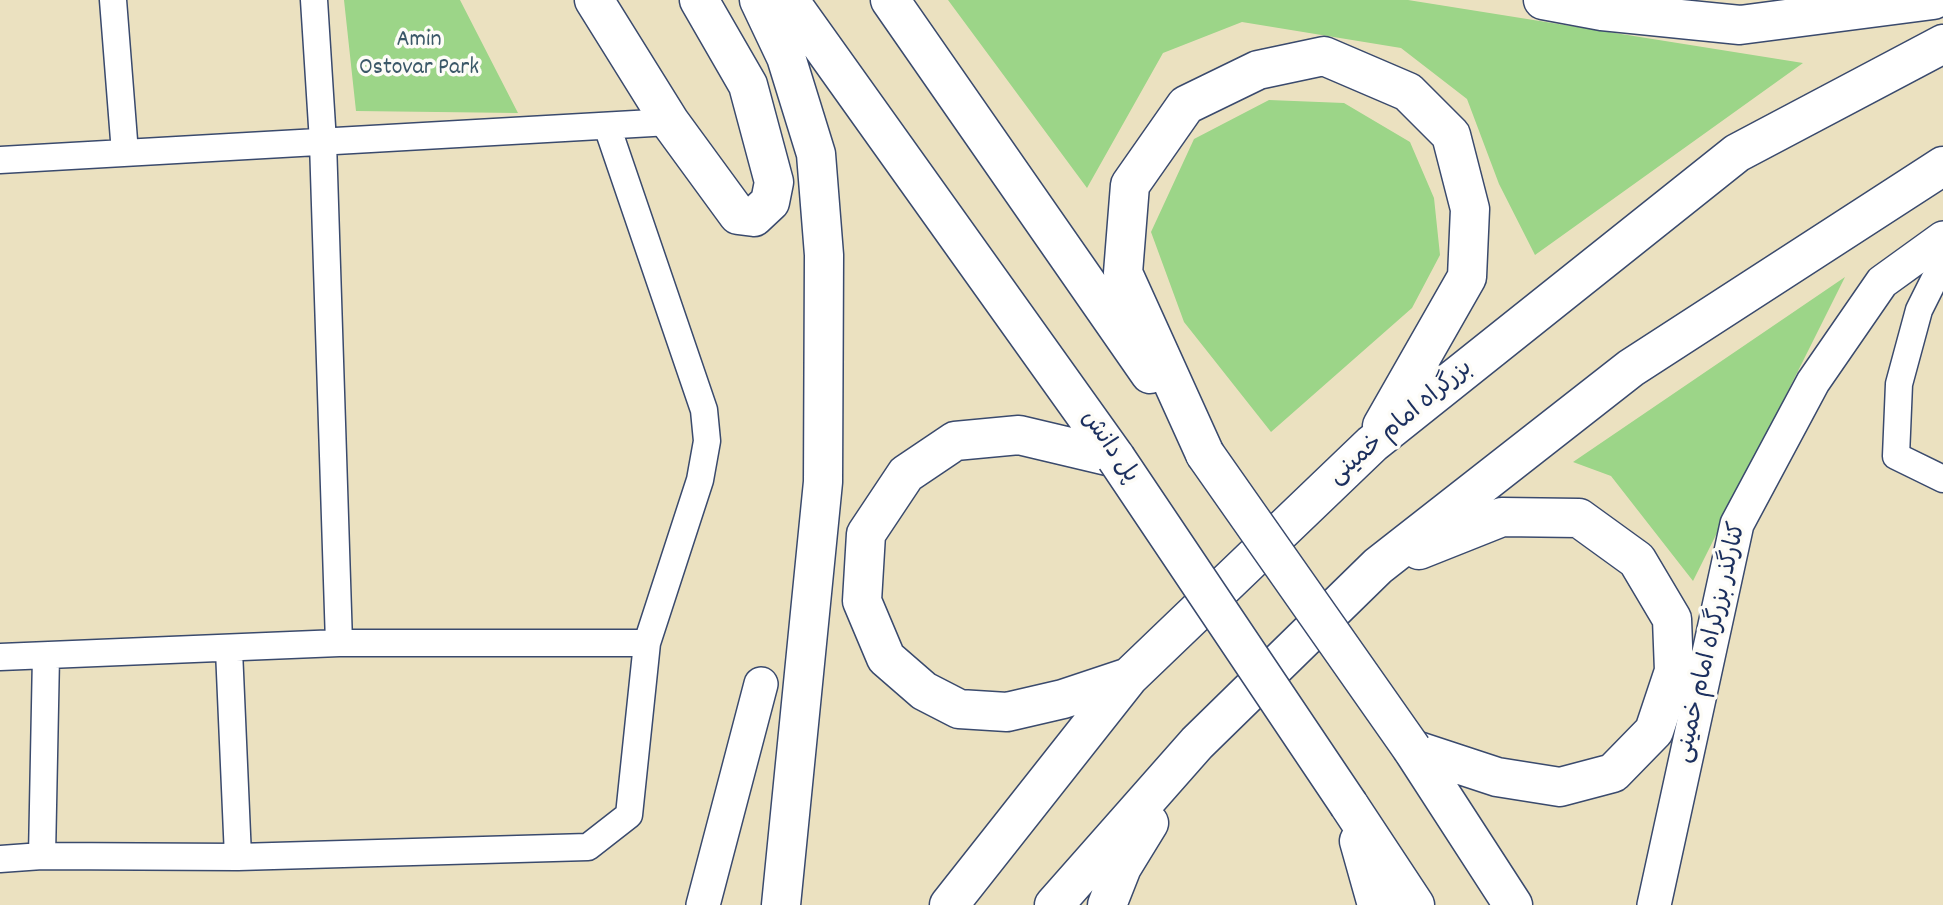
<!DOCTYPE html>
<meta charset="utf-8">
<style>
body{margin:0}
canvas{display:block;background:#ebe1c0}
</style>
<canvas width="1943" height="905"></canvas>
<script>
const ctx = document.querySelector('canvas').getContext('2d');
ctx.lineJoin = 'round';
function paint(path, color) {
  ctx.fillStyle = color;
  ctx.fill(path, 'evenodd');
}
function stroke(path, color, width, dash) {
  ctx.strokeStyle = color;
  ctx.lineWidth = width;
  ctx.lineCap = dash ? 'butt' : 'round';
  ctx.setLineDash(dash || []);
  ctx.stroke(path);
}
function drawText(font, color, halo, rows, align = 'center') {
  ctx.font = font + ' Dekko,"Playpen Sans Arabic",sans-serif';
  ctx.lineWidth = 7;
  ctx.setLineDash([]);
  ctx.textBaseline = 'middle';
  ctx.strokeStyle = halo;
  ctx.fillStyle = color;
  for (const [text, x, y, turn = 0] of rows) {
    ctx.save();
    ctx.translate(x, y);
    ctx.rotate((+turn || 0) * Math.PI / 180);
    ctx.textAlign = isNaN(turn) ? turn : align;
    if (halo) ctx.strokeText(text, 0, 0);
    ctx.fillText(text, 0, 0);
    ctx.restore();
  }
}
const green = new Path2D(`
 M344,0H460L518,113L356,111Z
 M948,0H1408L1803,63L1535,255L1499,184L1467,99L1401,48L1242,22L1163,53L1087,188Z
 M1269,100L1344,103L1410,142L1434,198L1440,255L1412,308L1271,432L1184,322L1151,232L1194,139Z
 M1845,277L1693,581L1611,476L1573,462Z`);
const minor = new Path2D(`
 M113,0L125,153
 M314,0L323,142L339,643
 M607,126L704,410L707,441L700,480L647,643
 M0,160L670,122
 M1943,262L1919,310L1899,384L1896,456L1943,479
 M229,650L238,857
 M0,657L339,643H647L629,815L588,847L238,857L42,856L0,859
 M42,856L46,656`);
const tertiary = new Path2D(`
 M703,905L761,684
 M1654,905L1737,524L1813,382L1882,282L1943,238`);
const trunk = new Path2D(`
 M594,0L670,122L738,215L754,217L770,202L774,182L748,85L699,0
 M759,0L786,57L816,154L824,255L823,482L781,905
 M789,0L1116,458
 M890,0L1150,374
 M1543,0L1602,11L1740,25L1933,0
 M1205,454L1123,273L1130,185L1186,105L1258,70L1324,56L1408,92L1451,135L1470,209L1467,277L1382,426
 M1116,458L1019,435L955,441L906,474L866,534L862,601L886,658L924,691L959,709L1007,712L1063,699L1129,677
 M1412,749L1497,777L1560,787L1613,773L1654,731L1674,671L1672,619L1637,560L1579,518L1502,517L1419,550
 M1412,749L1513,905
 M1349,805L1415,905
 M1359,841L1377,905
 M949,905L1129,677L1372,444L1737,153L1943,44
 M1054,905L1197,743L1378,566L1631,368L1943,166
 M1107,905L1122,867L1149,823`);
const trunkBridge = new Path2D(`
 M1205,454L1412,749
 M1116,458L1349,805`);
const parkNames = [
 ["Amin",419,42],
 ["Ostovar Park",419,70]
];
const streetNames = [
 ["بزرگراه امام خمینی",1402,424,-40],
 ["پل دانش",1108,448,55],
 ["کنارگذر بزرگراه امام خمینی",1713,643,-77]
];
paint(green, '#9cd588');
stroke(minor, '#3a4a6d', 29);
stroke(tertiary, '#3a4a6d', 36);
stroke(trunk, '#3a4a6d', 41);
stroke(minor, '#fff', 26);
stroke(tertiary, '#fff', 33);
stroke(trunk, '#fff', 38);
stroke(trunkBridge, '#3a4a6d', 41, []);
stroke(trunkBridge, '#fff', 38);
drawText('24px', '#3b5868', '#fdfcf7', parkNames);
drawText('24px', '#1b2f5e', '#fdfcf7', streetNames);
</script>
